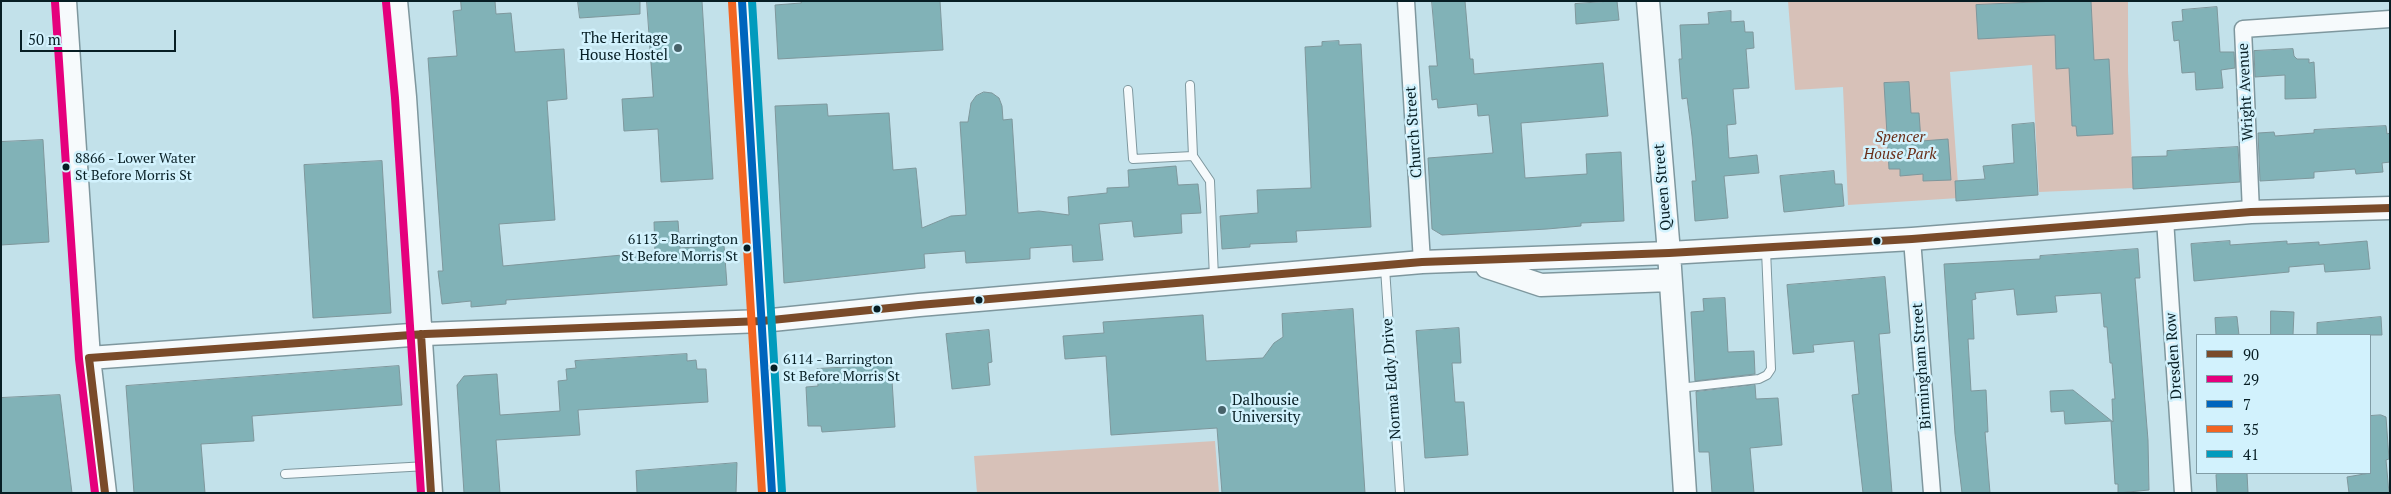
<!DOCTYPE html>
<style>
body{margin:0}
#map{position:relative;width:2391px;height:494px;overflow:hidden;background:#c2e1ea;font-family:"PT Serif",serif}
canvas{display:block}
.frame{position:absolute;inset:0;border:2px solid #071e24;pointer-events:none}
.legend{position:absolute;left:2196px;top:334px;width:175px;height:140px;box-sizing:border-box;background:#d2f2fd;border:1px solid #819da6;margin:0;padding:6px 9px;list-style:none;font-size:15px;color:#071e24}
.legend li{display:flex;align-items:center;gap:10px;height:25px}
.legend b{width:25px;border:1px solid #819da6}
.scale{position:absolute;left:20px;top:30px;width:156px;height:22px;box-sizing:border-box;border:2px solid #071e24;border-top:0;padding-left:6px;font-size:15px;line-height:18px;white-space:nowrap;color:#071e24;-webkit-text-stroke:4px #d2f2fd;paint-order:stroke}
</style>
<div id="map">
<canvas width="2391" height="494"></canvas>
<div class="frame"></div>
<ul class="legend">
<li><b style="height:6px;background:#7a4b2a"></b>90</li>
<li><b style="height:6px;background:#e5007d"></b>29</li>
<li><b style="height:6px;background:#0065bd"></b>7</li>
<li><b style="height:6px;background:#f26522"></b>35</li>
<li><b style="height:6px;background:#019bbd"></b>41</li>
</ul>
<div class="scale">50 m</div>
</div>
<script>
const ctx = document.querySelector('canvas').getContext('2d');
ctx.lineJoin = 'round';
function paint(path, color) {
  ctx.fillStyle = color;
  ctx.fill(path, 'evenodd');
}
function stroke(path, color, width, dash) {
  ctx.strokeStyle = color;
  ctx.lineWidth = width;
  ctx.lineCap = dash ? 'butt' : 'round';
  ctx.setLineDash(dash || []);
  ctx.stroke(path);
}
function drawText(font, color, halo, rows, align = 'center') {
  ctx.font = font + ' "PT Serif",serif';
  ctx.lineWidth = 5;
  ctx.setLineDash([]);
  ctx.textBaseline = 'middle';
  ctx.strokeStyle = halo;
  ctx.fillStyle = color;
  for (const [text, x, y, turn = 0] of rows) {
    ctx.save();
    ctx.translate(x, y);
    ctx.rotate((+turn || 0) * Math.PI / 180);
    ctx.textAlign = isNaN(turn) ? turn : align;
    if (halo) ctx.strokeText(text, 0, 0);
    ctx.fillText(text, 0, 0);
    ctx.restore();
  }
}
const green = new Path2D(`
 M1788,1H2128V71L2133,188L2039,192L2032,65L1950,72L1959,198L1848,205L1843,87L1795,90Z
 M1215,441L1219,493H977L974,456Z`);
const building = new Path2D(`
 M461,1H495L496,14L511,13L515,52L564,49L567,99L547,101L555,220L499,224L503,266L655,252L654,222L678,221L680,248L724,245L727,285L506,300V304L471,307V301L442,304L438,271H443L428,58L457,56L453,11L461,10Z
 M578,1H640V14L580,18Z
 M647,1H702L713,179L661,182L658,129L624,131L622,99L653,97Z
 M801,1H940L943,50L778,59L775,5L801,3Z
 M1432,1H1465L1470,59H1473L1474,74L1603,63L1608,116L1521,123L1525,178L1587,174L1586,154L1621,152L1624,221L1581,223V226L1547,229L1442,235L1432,229L1428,158L1493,153L1489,115L1478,116L1477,104L1438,108L1437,99L1432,100L1429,66H1437Z
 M1617,1L1619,20L1576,24L1575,4Z
 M2057,1H2091L2094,60L2109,59L2113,134L2077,136L2076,126H2072L2069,68L2056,69L2055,35L1978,39L1976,5Z
 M2217,7L2220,52H2234L2235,68L2221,70L2223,88L2196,90L2195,72L2182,73L2179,40L2174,41L2172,22L2183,21L2182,10Z
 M1731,11V22L1744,21L1745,32H1753L1754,48L1746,49L1749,88L1733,89L1736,124L1727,125L1729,158L1757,155L1759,173L1724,176L1728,218L1695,221L1692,181H1696L1692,136L1687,98L1682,99L1679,59H1682L1680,25L1709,24L1708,13Z
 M1339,41V45L1361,44L1371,227L1296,231L1297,242L1250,244V247L1222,249L1220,216L1258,213L1257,190L1311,188L1305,47L1322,46V42Z
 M2293,49L2294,56L2297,59H2309V63L2314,62L2316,98L2285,99V75L2255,77L2254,51Z
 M1909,82L1911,113H1919L1921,141L1948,139L1951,180L1923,181V174L1900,176V169H1889L1884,83Z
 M984,92L992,93L999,98L1002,106L1003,120L1012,119L1018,213L1039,211L1069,215L1068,197L1107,193V188L1129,187L1128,170L1176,166L1178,185L1198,184L1201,213L1181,214L1182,233L1134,237L1132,221L1099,224L1103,260L1073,262L1072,245L1030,248V259L966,263L965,251L924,254L925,268L784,283L775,106L827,104L828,116L889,113L893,170L916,168L922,228L951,216L966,215L960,122H968L971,103L976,96Z
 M2034,123L2038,195L1956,201L1955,181L1985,179L1983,166L2014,163L2012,125Z
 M2386,126L2387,134L2390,133V162L2382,163L2383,172L2356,174L2355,169L2314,172V178L2260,181L2258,133L2274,132L2275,136L2314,133V130Z
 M43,140L49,242L1,245V142Z
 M2238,147L2240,182L2133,189L2132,157L2167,156V151Z
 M382,161L391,313L313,318L304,165Z
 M1834,171L1835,184H1842L1844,206L1784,212L1780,176Z
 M2230,241V245L2287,241V244L2319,242V245L2367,241L2370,269L2325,272L2324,264L2289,267V272L2194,281L2191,244Z
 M2138,249L2140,278H2135L2148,440L2149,490L2118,493V484H2115L2111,421L2065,424L2064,411L2051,412L2050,391L2073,390L2113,422L2112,399H2115L2112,363H2110L2107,327H2104L2101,293L2055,296L2057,312L2017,315L2014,289L1975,293L1976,299L1972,300L1974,339H1968L1971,391L1986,390L1988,432H1985L1990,493H1962L1955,434L1944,264L2040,259V256Z
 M1885,277L1890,333L1879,334L1892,493H1863L1852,395L1859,394L1854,341L1813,345L1814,352L1793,354L1787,285Z
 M1725,298L1728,352L1754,351L1755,374L1695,381L1691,312L1704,311L1703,299Z
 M1353,309L1365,493H1222L1217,428L1111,435L1106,356L1065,359L1063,336L1104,333L1103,322L1203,315L1206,361L1263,358L1274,343L1283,337L1282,314Z
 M2271,311L2294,312L2293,335H2271Z
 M2237,317L2239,335H2216L2215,318Z
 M2381,317L2382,335H2317V323Z
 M1459,328L1461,363H1452L1455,402H1464L1468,455L1425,458L1416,331Z
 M989,330L992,362L988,363L990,385L952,389L946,334Z
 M687,354V361L696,360L697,369H706L708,402L578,410L580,435L496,440L500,493H464L457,385L464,376L497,374L500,415L560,411L558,381L567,380L566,369L576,368L575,361Z
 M891,365L895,427L822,432L821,426H808L806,387L818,386L817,369Z
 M399,366L402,405L252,416L254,441L201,444L205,493H134L126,386Z
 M1755,385L1756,399L1778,398L1782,445L1750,448L1754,493H1712L1709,452H1699L1696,392Z
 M60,395L72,493H1V398Z
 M2381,415L2386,417L2389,459L2386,460L2389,493H2349L2347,477L2370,473V416Z
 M737,463L736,493H637L636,471Z
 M2218,473H2247L2248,493H2217L2216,475Z`);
const lane = new Path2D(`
 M1190,85L1193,156
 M1128,90L1133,159L1193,156L1210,181L1214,278
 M1385,268L1400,493
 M1679,388L1759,379L1767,375L1771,369L1766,250
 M285,474L427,466`);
const street = new Path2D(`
 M1406,1L1422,262
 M2251,212L2243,29L2390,19
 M2165,219L2183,493
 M1912,239L1932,493`);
const secondary = new Path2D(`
 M65,1L89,358L105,493
 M396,1L405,97L431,493
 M742,1L772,493
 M1648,1L1669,253L1685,493
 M1487,267L1541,285L1670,280
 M89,358L425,334L762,321L919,305L1422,262L1669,253L1912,239L2251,212L2390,208`);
const bus1 = new Path2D(`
 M421,334L431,493
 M105,493L89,358L425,334L762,321L919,305L1422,262L1669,253L1912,239L2251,212L2390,208`);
const bus2 = new Path2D(`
 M55,2L79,359L95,493
 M386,2L395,98L421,493`);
const bus3 = new Path2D(`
 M742,1L772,493`);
const bus4 = new Path2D(`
 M732,2L762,493`);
const bus5 = new Path2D(`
 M752,1L782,492`);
const markers = [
 [678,48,5,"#486269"],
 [66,167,4.5,"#071e24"],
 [1877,241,4.5,"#071e24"],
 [747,248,4.5,"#071e24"],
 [979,300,4.5,"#071e24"],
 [877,309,4.5,"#071e24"],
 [774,368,4.5,"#071e24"],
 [1222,410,5,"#486269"]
];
const busNames = [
 ["8866 - Lower Water",75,159],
 ["St Before Morris St",75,176],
 ["6113 - Barrington",738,240,"right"],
 ["St Before Morris St",738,257,"right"],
 ["6114 - Barrington",783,360],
 ["St Before Morris St",783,377]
];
const poiNames = [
 ["The Heritage",668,39],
 ["House Hostel",668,56],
 ["Dalhousie",1232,401,"left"],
 ["University",1232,418,"left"]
];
const streetNames = [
 ["Wright Avenue",2246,92,-93],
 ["Church Street",1414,132,-94],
 ["Queen Street",1663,187,-95],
 ["Dresden Row",2174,356,-94],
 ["Birmingham Street",1922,366,-94],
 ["Norma Eddy Drive",1392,379,-94]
];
const parkNames = [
 ["Spencer",1900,138],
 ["House Park",1900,155]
];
paint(green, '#d7c1b8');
paint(building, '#81b2b7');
stroke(building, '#7e979c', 1);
stroke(lane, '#7e979e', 10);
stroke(street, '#7e979e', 19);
stroke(secondary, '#7e979e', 25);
stroke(lane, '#f6fafc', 8);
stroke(street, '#f6fafc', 16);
stroke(secondary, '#f6fafc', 22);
stroke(bus1, '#7a4b2a', 8);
stroke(bus2, '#e5007d', 8);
stroke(bus3, '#0065bd', 8);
stroke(bus4, '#f26522', 8);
stroke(bus5, '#019bbd', 8);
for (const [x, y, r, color] of markers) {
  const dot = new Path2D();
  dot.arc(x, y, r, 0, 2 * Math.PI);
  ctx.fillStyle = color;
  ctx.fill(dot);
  stroke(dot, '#d2f2fd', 2);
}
drawText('14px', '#071e24', '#d2f2fd', busNames, 'left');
drawText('15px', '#071e24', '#d2f2fd', poiNames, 'right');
drawText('15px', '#071e24', '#d2f2fd', streetNames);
drawText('italic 15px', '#6a2e18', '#d2f2fd', parkNames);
</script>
